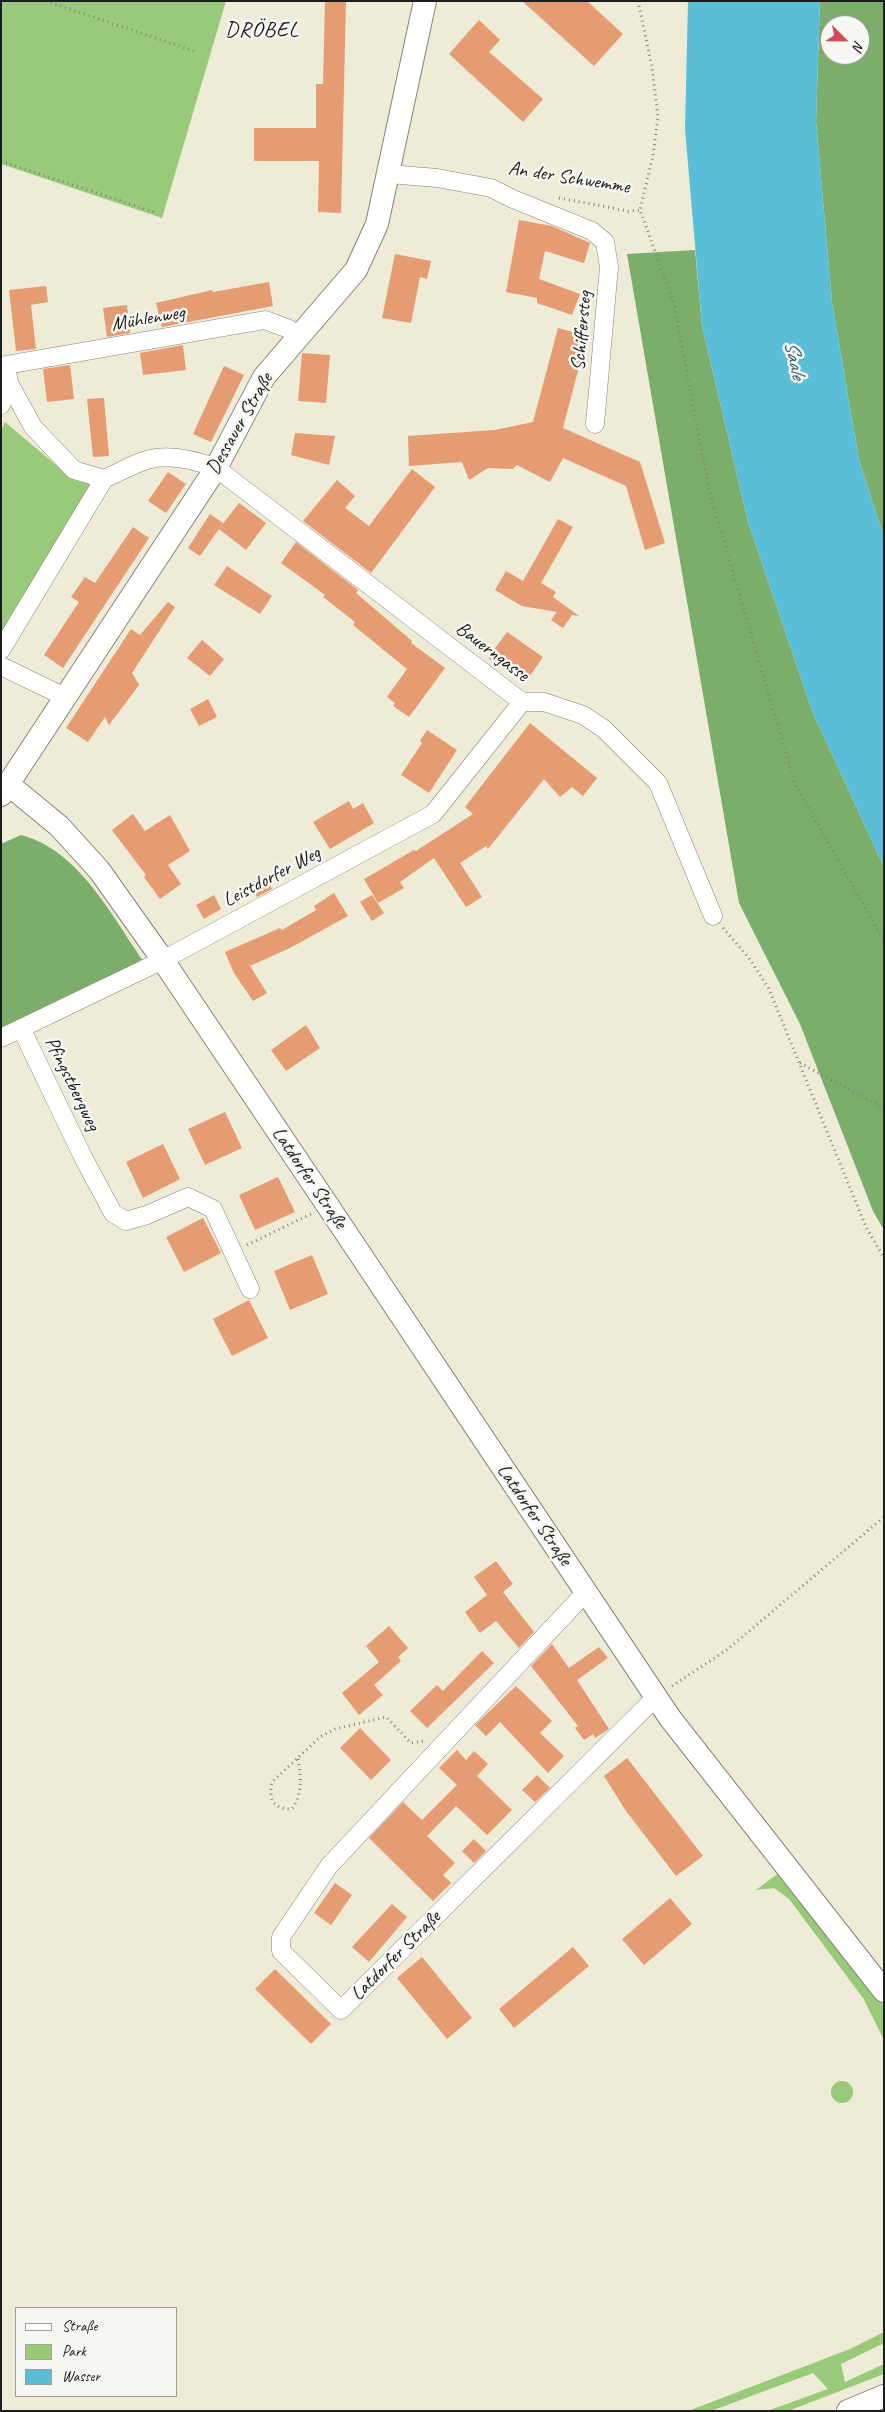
<!DOCTYPE html>
<meta charset="utf-8">
<style>
body{margin:0}
#map{position:relative;width:885px;height:2412px;overflow:hidden;background:#eeebd6;font-family:Caveat,sans-serif}
canvas{display:block}
.frame{position:absolute;inset:0;border:2px solid #1c1c1c;pointer-events:none}
.legend{position:absolute;left:15px;top:2307px;width:162px;height:90px;box-sizing:border-box;background:#f6f6f2;border:1px solid #9f9f9c;margin:0;padding:6px 9px;list-style:none;font-size:15px;color:#1c1c1c}
.legend li{display:flex;align-items:center;gap:10px;height:25px}
.legend b{width:25px;border:1px solid #9f9f9c}
.north{position:absolute;left:820px;top:15px;width:50px;height:50px;box-sizing:border-box;background:#f6f6f2;border:1px solid #9f9f9c;border-radius:50%;rotate:113deg;font-size:14px;font-weight:700;line-height:20px;text-align:center;color:#1c1c1c}
.north::after{content:'';display:block;margin:auto;width:18px;height:22px;background:#d1495b;clip-path:polygon(50% 0,100% 100%,50% 72%,0 100%)}
</style>
<div id="map">
<canvas width="885" height="2412"></canvas>
<div class="frame"></div>
<ul class="legend">
<li><b style="height:6px;background:#fff"></b>Straße</li>
<li><b style="height:14px;background:#98ca7a"></b>Park</li>
<li><b style="height:14px;background:#5bbed9"></b>Wasser</li>
</ul>
<div class="north">N</div>
</div>
<script>
const ctx = document.querySelector('canvas').getContext('2d');
ctx.lineJoin = 'round';
function paint(path, color) {
  ctx.fillStyle = color;
  ctx.fill(path, 'evenodd');
}
function stroke(path, color, width, dash) {
  ctx.strokeStyle = color;
  ctx.lineWidth = width;
  ctx.lineCap = dash ? 'butt' : 'round';
  ctx.setLineDash(dash || []);
  ctx.stroke(path);
}
function drawText(font, color, halo, rows, align = 'center') {
  ctx.font = font + ' Caveat,sans-serif';
  ctx.lineWidth = 5;
  ctx.setLineDash([]);
  ctx.textBaseline = 'middle';
  ctx.strokeStyle = halo;
  ctx.fillStyle = color;
  for (const [text, x, y, turn = 0] of rows) {
    ctx.save();
    ctx.translate(x, y);
    ctx.rotate((+turn || 0) * Math.PI / 180);
    ctx.textAlign = isNaN(turn) ? turn : align;
    if (halo) ctx.strokeText(text, 0, 0);
    ctx.fillText(text, 0, 0);
    ctx.restore();
  }
}
const green = new Path2D(`
 M1,1H226L162,218L1,164Z
 M5,422L74,480L92,485L1,635V431Z
 M780,1872L884,2006V2040L863,1998L789,1899L774,1888L756,1890Z
 M831 2092a11 11 0 1 1 22 0a11 11 0 1 1-22 0Z
 M884,2332V2343L841,2364L845,2382L884,2364V2374L788,2411H767L828,2389L813,2373L711,2411H688L850,2349Z`);
const forest = new Path2D(`
 M820,1H884V537L859,460L832,302L816,121ZM830,25H860V55H830Z
 M695,250L702,326L748,522L812,711L884,867V1230L873,1211L800,1024L739,903L627,254Z
 M21,835C79,850 111,915 144,962L1,1029V844Z`);
const water = new Path2D(`
 M688,1H820L816,121L832,302L859,460L884,537V867L812,711L748,522L702,326L685,129Z`);
const building = new Path2D(`
 M325,1H346L341,213L318,212L319,161H254V128H316V84H323Z
 M522,1H587L623,34L594,66Z
 M479,20L500,40L489,52L543,99L523,122L449,54Z
 M519,220L552,226L590,243L584,263L545,251L539,279L580,294L572,315L537,303V298L506,292Z
 M395,254L431,261L427,279L420,277L411,323L382,318Z
 M269,282L273,306L162,327L156,303L212,290L213,292Z
 M46,286L48,302L31,305L36,349L16,351L9,290Z
 M127,305L130,333L107,337L103,308Z
 M558,328L587,336L563,428L640,462L665,543L645,550L626,486L563,458L550,482L517,465L513,469L488,468L469,480L462,462L409,466L408,436L495,430L533,422Z
 M183,345L186,370L143,375L140,353Z
 M302,353L330,355L326,403L298,401Z
 M70,365L74,399L47,402L43,369Z
 M224,366L244,375L211,442L193,434Z
 M104,398L109,456L93,457L87,399Z
 M295,433L335,436L329,465L291,455Z
 M412,469L435,487L371,573L303,521L337,480L355,496L345,508L369,526Z
 M168,472L186,484L166,513L148,501Z
 M239,503L266,523L246,550L219,529Z
 M210,514L223,523L200,556L188,548Z
 M558,519L573,527L541,583L556,592L553,597L579,616L572,615L563,628L551,620L557,612L522,606L495,590L506,571L523,581Z
 M133,527L149,538L63,668L44,655L79,602L71,597L85,577L95,583Z
 M296,542L358,590L356,593L412,641L411,643L445,668L409,717L393,706L395,703L387,697L407,669L353,625L355,622L323,597L325,595L281,563Z
 M227,566L272,596L260,614L214,585Z
 M168,602L175,607L132,673L139,685L109,725L105,717L88,742L66,728L131,629L140,635Z
 M507,632L543,657L525,683L488,658Z
 M202,640L224,659L210,676L187,658Z
 M208,699L217,717L199,726L190,709Z
 M530,723L597,778L583,796L572,787L560,797L544,779L488,849L486,846L460,863L482,897L466,907L434,858L400,882L404,888L378,903L364,879L414,850L416,851L473,814L465,807Z
 M427,730L457,750L429,793L401,775L422,743L420,741Z
 M349,801L353,809L363,803L374,823L330,849L313,822Z
 M133,814L145,831L170,815L190,851L168,865L181,884L160,899L144,877L146,875L112,830Z
 M264,876L272,889L257,897L250,884Z
 M334,893L348,916L290,948L250,966L267,993L253,1001L234,973L225,952L280,928L282,930L316,910L314,906Z
 M214,895L221,909L204,919L196,905Z
 M372,895L384,913L372,921L360,902Z
 M306,1025L320,1048L286,1071L271,1050Z
 M225,1112L242,1148L205,1165L188,1129Z
 M163,1144L180,1179L143,1198L126,1162Z
 M278,1177L295,1212L255,1230L239,1195Z
 M203,1218L221,1253L184,1272L166,1237Z
 M312,1255L328,1294L290,1310L274,1271Z
 M249,1300L268,1338L232,1356L213,1319Z
 M496,1561L513,1584L503,1592L534,1632L519,1648L496,1621L480,1633L465,1612L487,1595L474,1577Z
 M389,1626L408,1648L398,1657L401,1661L374,1685L383,1695L359,1715L342,1693L379,1662L366,1646Z
 M552,1644L569,1668L599,1647L608,1658L577,1680L609,1729L595,1738L593,1734L584,1740L575,1728L578,1726L531,1666Z
 M482,1651L494,1663L427,1728L410,1711L437,1685L443,1691Z
 M516,1686L552,1721L540,1733L564,1756L548,1773L500,1722L486,1736L475,1725Z
 M360,1728L391,1760L371,1780L340,1748Z
 M457,1750L466,1760L474,1751L488,1764L477,1776L512,1810L487,1835L456,1806L427,1836L455,1863L443,1875L451,1883L433,1901L369,1838L403,1802L422,1820L457,1785L439,1768Z
 M627,1758L703,1856L676,1876L626,1811L604,1776Z
 M537,1775L550,1788L535,1802L522,1790Z
 M474,1839L486,1851L474,1863L462,1851Z
 M335,1883L352,1895L331,1925L314,1913Z
 M670,1898L692,1924L644,1965L622,1939Z
 M392,1904L407,1917L369,1962L352,1947Z
 M573,1947L589,1966L514,2028L499,2009Z
 M422,1957L472,2018L447,2039L397,1978Z
 M275,1969L331,2024L311,2044L255,1989Z`);
const path = new Path2D(`
 M46,1L197,52
 M638,1L652,67L658,117L653,155L640,210L674,304L709,490L795,784L884,941
 M1,161L157,213
 M559,198L628,211L640,210
 M723,928L749,958L769,989L866,1227L884,1258
 M800,1063L884,1108
 M247,1245L311,1214
 M672,1686L728,1649L884,1517
 M298,1759C301,1777 303,1792 292,1809C274,1809 268,1800 272,1782L320,1737L335,1729L386,1717L411,1743L424,1741`);
const minor = new Path2D(`
 M389,174L437,178L491,188L513,199L592,231L605,242L609,267L595,424
 M1,366L265,320L289,329L297,336
 M1,405L9,383L8,376
 M104,479C118,473 133,464 147,460C169,453 195,460 216,468L522,702H544L583,715L604,729L658,783L713,916
 M1,650L104,479L74,470L33,427L9,383
 M1,666L65,697
 M21,1028L84,1159L113,1213L126,1221L147,1215L188,1197L213,1209L250,1289
 M1,1038L163,960L433,814L522,702
 M586,1592L329,1866L281,1937V1951L341,2010L656,1697`);
const major = new Path2D(`
 M8,784L59,826L99,870L158,953L328,1206L670,1718L884,1991
 M1,795L216,468L264,377L356,270L377,224L425,1
 M848,2411L884,2396`);
const streetNames = [
 ["An der Schwemme",569,178,9],
 ["Mühlenweg",148,319,-10],
 ["Schiffersteg",582,331,-85],
 ["Dessauer Straße",240,424,-60],
 ["Bauerngasse",492,652,37],
 ["Leistdorfer Weg",272,877,-28],
 ["Pfingstbergweg",72,1084,64],
 ["Latdorfer Straße",309,1178,56],
 ["Latdorfer Straße",534,1515,56],
 ["Latdorfer Straße",396,1956,-45]
];
const waterNames = [
 ["Saale",794,360,78]
];
const quarterNames = [
 ["DRÖBEL",262,30]
];
paint(green, '#98ca7a');
paint(forest, '#7aae6a');
paint(water, '#5bbed9');
paint(building, '#e59c73');
stroke(minor, '#858479', 19);
stroke(major, '#858479', 24);
stroke(path, '#858479', 3, [1, 4]);
stroke(minor, '#fff', 18);
stroke(major, '#fff', 22);
drawText('20px', '#1c1c1c', '#f6f6f2', streetNames);
drawText('italic 21px', '#355d68', '#f6f6f2', waterNames);
ctx.letterSpacing = '1px';
drawText('22px', '#1c1c1c', '#f6f6f2', quarterNames);
ctx.letterSpacing = '0px';
</script>
